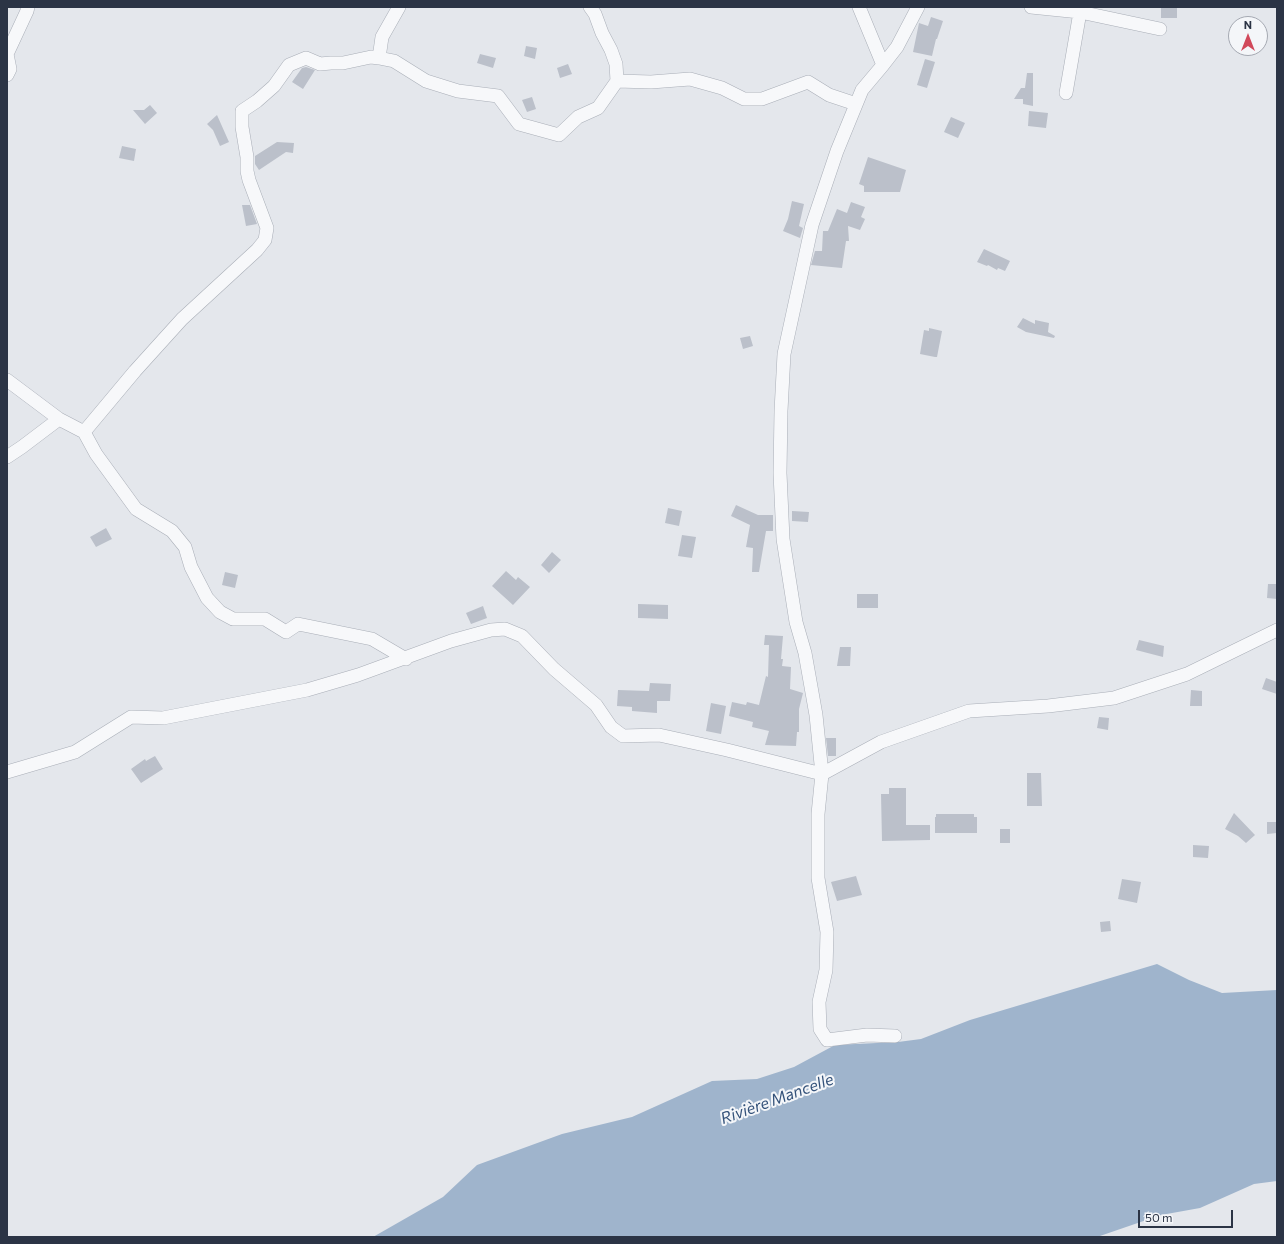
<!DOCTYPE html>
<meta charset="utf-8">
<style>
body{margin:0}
#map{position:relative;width:1284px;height:1244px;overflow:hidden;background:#e4e7ec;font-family:Commissioner,sans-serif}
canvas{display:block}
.frame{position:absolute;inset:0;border:8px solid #2b3445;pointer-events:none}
.north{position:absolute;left:1228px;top:16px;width:40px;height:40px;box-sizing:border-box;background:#f4f6f9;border:1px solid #a4a8b1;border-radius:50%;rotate:0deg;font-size:11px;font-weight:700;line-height:16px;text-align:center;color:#2b3445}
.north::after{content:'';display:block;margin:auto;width:14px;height:18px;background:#d1495b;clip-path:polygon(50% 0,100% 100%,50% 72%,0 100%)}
.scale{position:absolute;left:1138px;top:1210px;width:95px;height:18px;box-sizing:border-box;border:2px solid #2b3445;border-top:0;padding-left:5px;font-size:12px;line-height:14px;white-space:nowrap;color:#2b3445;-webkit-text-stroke:3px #f4f6f9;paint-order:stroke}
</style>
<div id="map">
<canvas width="1284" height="1244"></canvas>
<div class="frame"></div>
<div class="north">N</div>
<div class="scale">50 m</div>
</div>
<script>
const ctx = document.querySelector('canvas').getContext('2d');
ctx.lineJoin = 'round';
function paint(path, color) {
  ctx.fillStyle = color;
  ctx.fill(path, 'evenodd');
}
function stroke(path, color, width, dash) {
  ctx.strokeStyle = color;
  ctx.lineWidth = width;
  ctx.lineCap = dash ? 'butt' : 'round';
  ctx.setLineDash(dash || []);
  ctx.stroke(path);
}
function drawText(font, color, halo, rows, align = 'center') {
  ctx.font = font + ' Commissioner,sans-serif';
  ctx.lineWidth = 4;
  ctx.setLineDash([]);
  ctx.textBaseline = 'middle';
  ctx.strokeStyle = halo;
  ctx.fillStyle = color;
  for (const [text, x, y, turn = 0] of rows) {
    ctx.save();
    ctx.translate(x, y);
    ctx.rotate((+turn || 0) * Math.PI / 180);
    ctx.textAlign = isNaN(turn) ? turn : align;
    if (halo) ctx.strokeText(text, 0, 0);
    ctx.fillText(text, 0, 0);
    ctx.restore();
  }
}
const water = new Path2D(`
 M1157,964L1189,980L1222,993L1277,990V1181L1254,1184L1200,1208L1161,1215L1097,1237H373L443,1197L477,1165L562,1134L632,1117L712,1081L757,1079L794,1067L835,1045L898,1042L921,1039L970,1020Z`);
const building = new Path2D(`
 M1161,7H1177V18H1161Z
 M931,17L943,21L937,39H936L932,56L913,52L919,23L928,26Z
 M526,46L537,48L535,59L524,56Z
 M480,54L496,58L493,68L477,63Z
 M925,59L935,62L927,88L917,85Z
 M568,64L572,74L560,78L557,68Z
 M306,67L315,70L303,89L292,82L302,68Z
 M1027,73H1033V106L1023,104V99H1014L1021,88H1025Z
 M532,97L536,109L527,112L522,100Z
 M150,105L157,113L145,124L133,110H144Z
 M1029,111L1048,113L1046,128L1028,126Z
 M217,115L229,142L220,146L213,130L207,124Z
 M951,117L965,123L958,138L944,132Z
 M277,142L294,143L293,153L286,152L259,170L255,164V156Z
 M122,146L136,149L134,161L119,158Z
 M868,157L906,170L900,192H864V186L859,184Z
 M792,201L804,204L799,226L803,228L800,238L783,231L788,219Z
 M851,202L865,207L861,217L865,219L860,230L848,226L849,241H846L842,268L811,265L815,251H822L823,231H828L837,209L847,213Z
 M242,205H250L257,224L246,226Z
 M984,249L1010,261L1005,271L998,268L997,270L988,265L987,266L977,262Z
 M1023,318L1035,324V320L1049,323L1048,332L1055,336L1054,338L1026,332L1017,327Z
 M929,328L942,331L937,357H935L920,354L924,330L929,331Z
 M750,336L753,346L743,349L740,338Z
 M736,505L758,515H773V531H766L759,572H752L753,548L746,547L750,525L731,516Z
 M668,508L682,511L679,526L665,523Z
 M792,511L809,512L808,522L792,521Z
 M106,528L112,539L96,547L90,537Z
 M682,535L696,537L692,558L678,556Z
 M552,552L561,560L549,573L541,565Z
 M506,571L516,580L518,577L530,587L513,605L492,586Z
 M225,572L238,575L235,588L222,585Z
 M1268,584H1277V599L1267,598Z
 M857,594H878V608H857Z
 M638,604L668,605V619L638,618Z
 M483,606L487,618L471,624L466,613Z
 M765,635L783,636L781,659H783L782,666L791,667L790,689L803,693L799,709V732H797L796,746L765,745L769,731L752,727L753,722L729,716L732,702L746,705L747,702L759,705L766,676L768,677L769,645H764Z
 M1139,640L1164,646L1163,657L1136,650Z
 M840,647H851L850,666H837Z
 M1266,678L1277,682V694L1262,689Z
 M650,683L671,684L670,701H657V713L632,711V707L617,706L618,690L649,691Z
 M1191,690L1202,691V706H1190Z
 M711,703L726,706L721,734L706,731Z
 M1099,717L1109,718L1108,730L1097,728Z
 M826,738H836V756H828Z
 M155,756L163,769L141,783L131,769L145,759L146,761Z
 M1027,773H1041L1042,806H1027Z
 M889,788H906V825H930V840L882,841L881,794H889Z
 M1234,813L1255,835L1246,843L1238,836L1225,829Z
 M936,814H974V817H977V833H935V817H936Z
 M1267,822H1277V833L1267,834Z
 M1000,829H1010V843H1000Z
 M1193,845L1209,846L1208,858L1193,857Z
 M856,876L862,895L837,901L831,882Z
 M1122,879L1141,882L1137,903L1118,899Z
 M1110,921L1111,931L1101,932L1100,922Z`);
const street = new Path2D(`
 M590,7L595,14L602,33L611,50L616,64L617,81L651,82L690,79L722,88L744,99H762L808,82L829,95L856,104
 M859,7L883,65L862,90L837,151L812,225L784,354L781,411L780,473L783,539L796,622L805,653L816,715L822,774L818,814V878L827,932L826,970L819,1002L820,1029L827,1040L867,1035L895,1036
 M1031,7L1080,12L1160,29
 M379,58L382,37L399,7
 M883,65L897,47L918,7
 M7,75L10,69L7,54L27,11L28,7
 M1066,93L1080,12
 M7,380L59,419L84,432
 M7,457L22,447L59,419
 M406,659L372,639L298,624L286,632L265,619H233L220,612L207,598L191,567L185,547L172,531L136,509L96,454L84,432L135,371L182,319L257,250L265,240L267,228L249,180L247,171V157L242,127V111L257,101L274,86L289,65L306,58L320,64L331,63H343L371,57L379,58L394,61L426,81L458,91L498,96L519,124L559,135L578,117L598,108L617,81
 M7,772L75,752L131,717L163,718L307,690L358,675L451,641L491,630L505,629L522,636L554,669L596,705L611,727L623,736L659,735L727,750L822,774L881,742L969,711L1048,706L1114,698L1187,674L1277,630`);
const waterNames = [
 ["Rivière Mancelle",777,1099,-20]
];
paint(water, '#9fb4cc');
paint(building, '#bbc0ca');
stroke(street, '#a9aeb7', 14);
stroke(street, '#f7f8fa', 13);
drawText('italic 16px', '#34527a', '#f4f6f9', waterNames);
</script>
